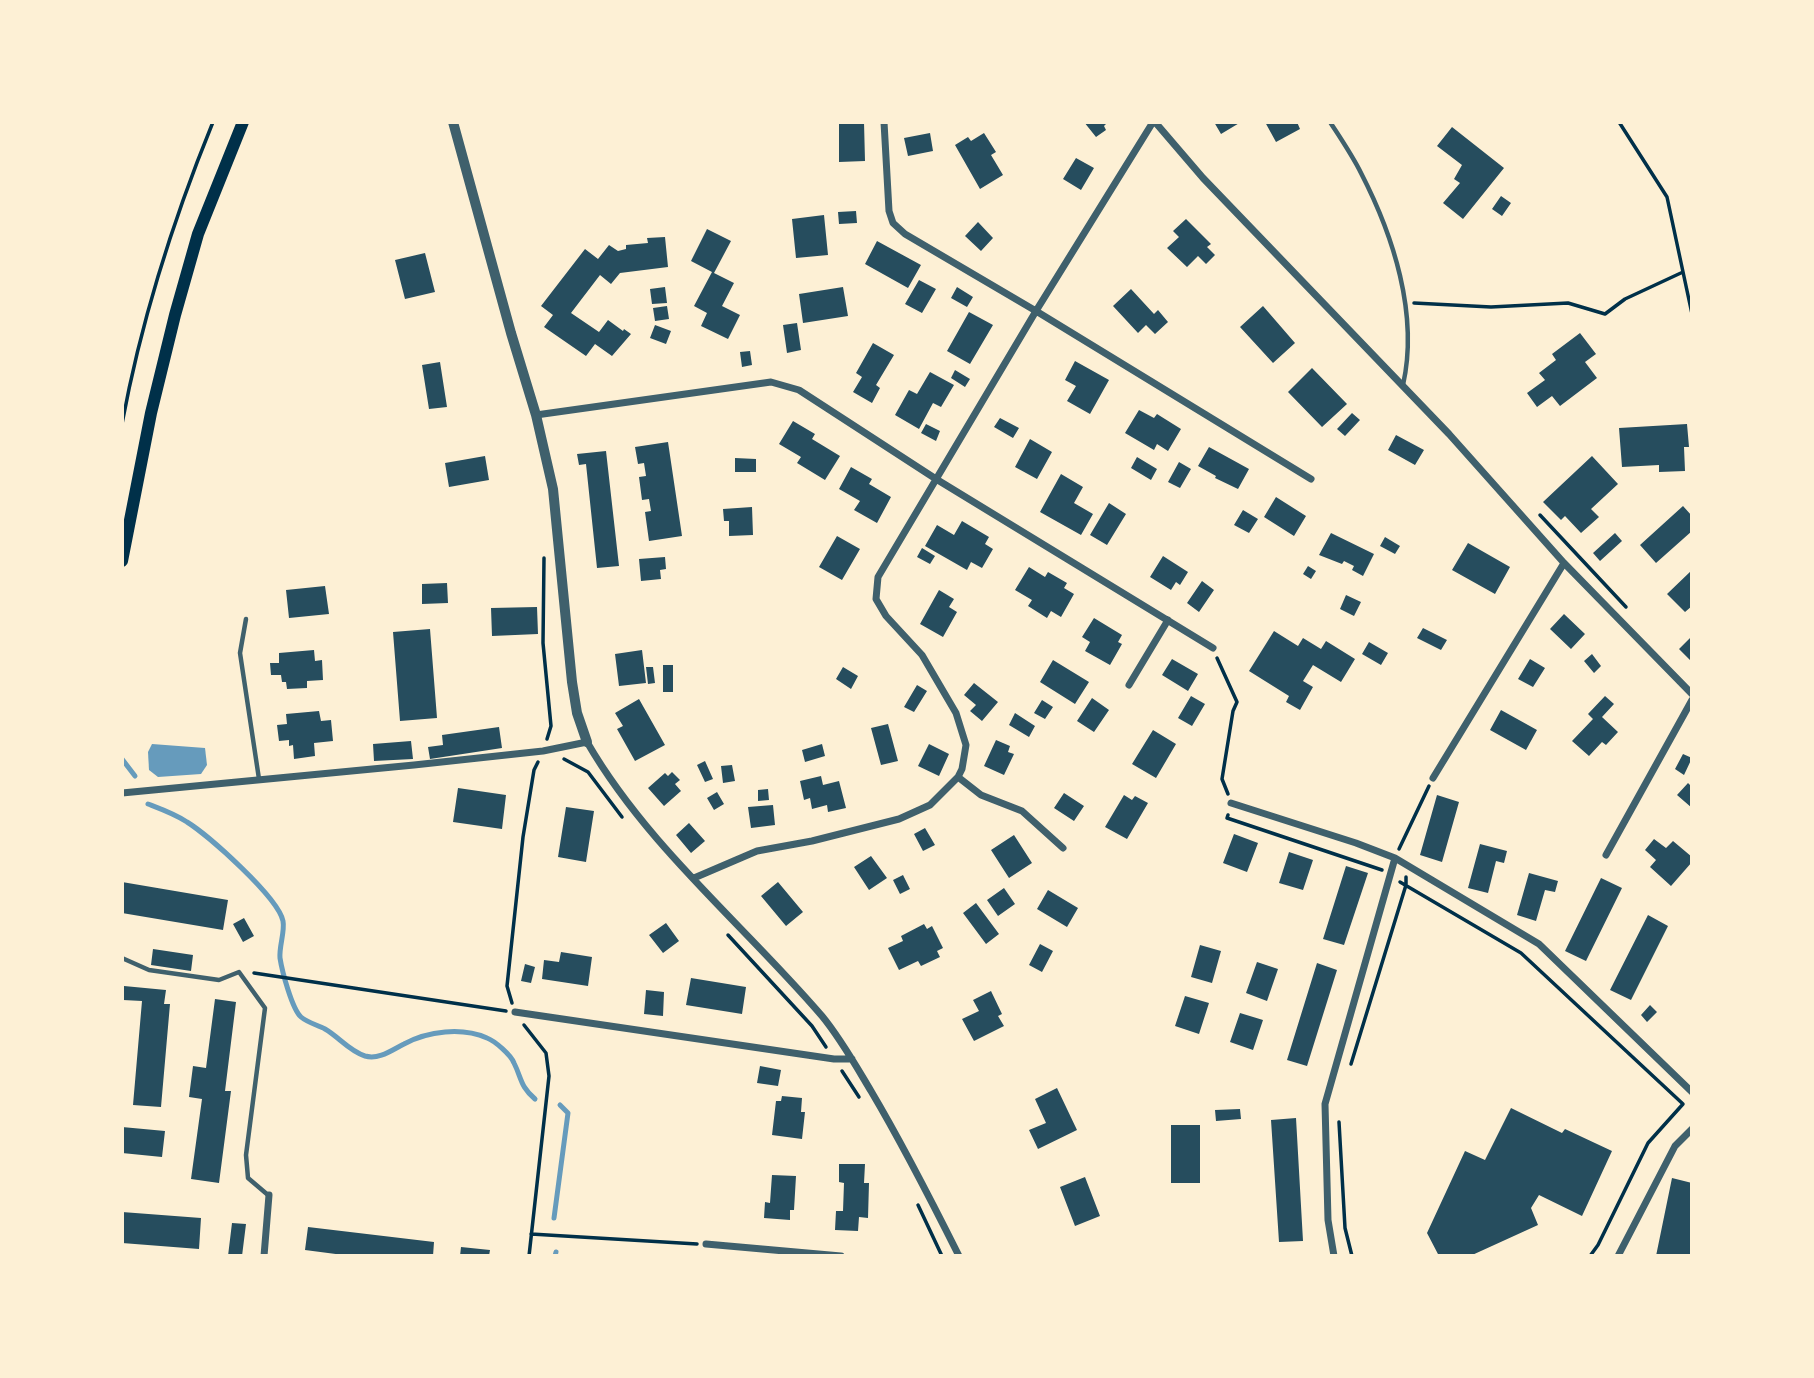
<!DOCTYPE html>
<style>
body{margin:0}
#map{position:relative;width:1814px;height:1378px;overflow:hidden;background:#fdf0d5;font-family:Jost,sans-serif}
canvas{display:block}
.frame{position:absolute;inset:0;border:124px solid #fdf0d5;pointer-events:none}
</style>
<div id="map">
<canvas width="1814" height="1378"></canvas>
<div class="frame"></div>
</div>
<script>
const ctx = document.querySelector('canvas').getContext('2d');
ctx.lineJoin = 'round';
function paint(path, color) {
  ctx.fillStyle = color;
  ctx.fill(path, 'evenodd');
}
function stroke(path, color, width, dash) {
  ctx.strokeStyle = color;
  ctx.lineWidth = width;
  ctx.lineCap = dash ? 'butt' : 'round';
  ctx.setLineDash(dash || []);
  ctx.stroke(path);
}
const water = new Path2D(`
 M152,744L205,748L207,765L201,774L158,777L149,770L148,752Z`);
const stream = new Path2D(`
 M122,759L135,776
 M148,804C161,809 175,814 187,822C208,835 278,897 283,921C285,932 279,946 280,958C282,971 292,1009 301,1017C308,1023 318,1025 325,1029C339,1037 349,1051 365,1056C379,1060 392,1050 404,1044C428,1031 462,1027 487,1038C495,1041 511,1055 514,1063C522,1079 520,1086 535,1099
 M554,1218L568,1113L560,1105
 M555,1256L556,1252`);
const building = new Path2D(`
 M839,122H864L865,161L839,162Z
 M1084,122H1108L1104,126L1106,130L1096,137Z
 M1214,122H1241L1221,134Z
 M1265,122H1297L1300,129L1276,142Z
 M1452,127L1504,168L1463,219L1443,203L1460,183L1454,179L1462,165L1437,146Z
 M930,133L933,151L908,156L904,138Z
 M984,133L996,152L991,155L1003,175L980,189L955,145L968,137L971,141Z
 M1076,158L1094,168L1081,190L1063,179Z
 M1501,196L1511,203L1502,216L1492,209Z
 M856,211L857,223L839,224L838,212Z
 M824,215L828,255L796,258L792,219Z
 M1186,219L1211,244L1207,247L1215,255L1206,264L1198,256L1187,267L1167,248L1179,237L1173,231Z
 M978,222L993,238L981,251L965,236Z
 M707,229L731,241L714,273L734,283L722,306L740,315L728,339L701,326L707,313L694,306L712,272L691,261Z
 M665,237L668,267L620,273L611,284L600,275L571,313L599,332L608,320L623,331L624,329L631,334L612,356L595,344L586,356L544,327L553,315L541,306L585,249L598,259L609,245L618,251L626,249V245L648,243L647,238Z
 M877,241L921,265L908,288L865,264Z
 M425,253L435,292L405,299L395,260Z
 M919,280L936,289L922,313L905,304Z
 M665,287L667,303L652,304L650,289Z
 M843,287L848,316L803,323L799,294Z
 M957,287L973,297L967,307L951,298Z
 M1131,289L1154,314L1158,310L1168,322L1155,334L1146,325L1138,333L1113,306Z
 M667,306L669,319L655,321L653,308Z
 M1263,306L1295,343L1273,363L1240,327Z
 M969,312L993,325L970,364L947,351Z
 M797,323L801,350L787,353L783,325Z
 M655,325L671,331L666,344L650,338Z
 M1580,333L1596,354L1585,362L1597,378L1560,406L1552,396L1537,407L1527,393L1545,380L1539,373L1556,360L1552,354Z
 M873,343L894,355L876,385L880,388L872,403L853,392L862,377L856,373Z
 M750,351L752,365L742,367L740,352Z
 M1075,361L1109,380L1090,414L1067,401L1076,386L1065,380Z
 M440,362L447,407L429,409L422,365Z
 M1312,368L1347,404L1322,427L1288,392Z
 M955,370L970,379L965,387L951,378Z
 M930,372L954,385L941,407L933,403L919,429L895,415L909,390L917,394Z
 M1139,410L1154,418L1157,414L1181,429L1168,451L1157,444L1154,450L1125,433Z
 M1352,413L1360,420L1345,436L1337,429Z
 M1000,418L1019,428L1013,438L994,427Z
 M793,421L815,434L812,439L840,456L825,480L797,463L801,457L779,444Z
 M926,424L940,431L936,441L921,433Z
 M1687,424L1689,447H1684L1685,471L1659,472V465L1622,467L1619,428Z
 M1396,435L1424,450L1415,465L1388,450Z
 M1030,439L1052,452L1037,479L1015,467Z
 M668,442L682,536L649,541L645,512L651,511L649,499L642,500L639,477L646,476L644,463L638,464L635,447Z
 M1209,447L1249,469L1238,489L1215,478L1216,476L1198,466Z
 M606,451L619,566L597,568L586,464L579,465L577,454Z
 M485,456L489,480L449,487L445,463Z
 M1592,456L1618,484L1591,509L1599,517L1581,533L1565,516L1561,520L1543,502Z
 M1137,457L1157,469L1151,480L1131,468Z
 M735,458L756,459V472H735Z
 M1179,462L1191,469L1180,488L1168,482Z
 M851,467L872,479L869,484L891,497L877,523L854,510L860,501L839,489Z
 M1061,474L1083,487L1074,503L1093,514L1081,535L1040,512Z
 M1276,497L1306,516L1294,536L1264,517Z
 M1109,503L1126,514L1107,545L1090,535Z
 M1683,506L1692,516V531L1656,563L1640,545Z
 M752,507L753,535L729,536V521H724L723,509Z
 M1243,510L1258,519L1249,533L1234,525Z
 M962,521L989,537L985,544L993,549L982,568L971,562L967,570L925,546L937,525L954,535Z
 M1331,533L1374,554L1363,576L1352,570L1354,566L1344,561L1342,564L1319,555Z
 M1615,533L1622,541L1600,561L1593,553Z
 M837,536L860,549L842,580L819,567Z
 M1385,537L1400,546L1395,554L1380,546Z
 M1468,543L1510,567L1495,594L1452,570Z
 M922,548L935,556L930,564L917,557Z
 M1163,556L1188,572L1180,585L1176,582L1171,590L1150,577Z
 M665,557L666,569L660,570L661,579L641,581L639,559Z
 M1308,566L1316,571L1311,579L1303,574Z
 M1029,567L1045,577L1048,572L1067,583L1064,588L1074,594L1061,617L1051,611L1047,618L1028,606L1032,600L1015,590Z
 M1692,570V606L1685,612L1667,594Z
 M1202,581L1214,590L1199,612L1187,603Z
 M447,583L448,603L422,604V584Z
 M325,586L329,614L289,618L286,590Z
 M939,590L954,599L949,607L957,612L943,637L920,624Z
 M1346,595L1361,602L1354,616L1340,609Z
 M537,607L538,634L492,636L491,608Z
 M1564,614L1585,634L1571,649L1550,629Z
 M1094,618L1122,635L1118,642L1122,644L1110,665L1085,651L1090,642L1082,637Z
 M1423,628L1447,640L1441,650L1417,638Z
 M430,629L437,718L400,721L393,632Z
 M1274,631L1298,646L1303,638L1321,649L1326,641L1355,659L1341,682L1313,665L1303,681L1313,687L1300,710L1286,702L1289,696L1249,671Z
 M1692,636V662L1679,649Z
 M1369,642L1388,653L1381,665L1362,654Z
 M314,650L315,661L322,660L323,680L307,681V688L287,689L286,682H282L281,675H271L270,663H279V653Z
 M642,650L646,683L619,686L615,654Z
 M1592,654L1601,666L1594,673L1584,661Z
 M1172,659L1198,674L1188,691L1162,675Z
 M1530,659L1545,668L1533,687L1518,679Z
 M1053,660L1089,682L1075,704L1040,682Z
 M663,665H673V692H663Z
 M646,667H653L655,683L648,684Z
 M843,667L858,676L851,689L836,679Z
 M974,683L998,702L982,721L970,711L976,705L964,695Z
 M917,685L927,691L914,712L904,707Z
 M1191,696L1205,704L1192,726L1178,718Z
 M1605,696L1614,704L1602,717L1618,732L1606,745L1602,742L1589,756L1572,741L1593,719L1588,714Z
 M1092,698L1109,710L1094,732L1077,721Z
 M639,699L665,745L635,761L617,729L623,726L615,713Z
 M1042,700L1053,707L1045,719L1034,713Z
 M1501,710L1537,730L1526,750L1490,730Z
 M319,711L321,721L331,720L333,741L314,743L315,756L294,759L293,745L289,746V740L279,741L277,725L287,724L286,714Z
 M1015,713L1035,726L1029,737L1009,725Z
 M888,724L898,761L881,765L871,728Z
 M499,727L502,748L430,759L428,747L443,745L442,735Z
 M1153,730L1176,744L1156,778L1132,764Z
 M996,740L1010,746L1008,752L1014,754L1004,775L984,766Z
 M411,741L413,759L374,761L373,744Z
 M822,744L825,756L805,762L802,750Z
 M929,744L949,754L939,776L918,766Z
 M1683,754L1692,758L1684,775L1675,769Z
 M705,761L713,779L705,782L697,765Z
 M732,765L735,781L723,783L721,766Z
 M672,772L680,780L675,784L681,791L664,806L648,788L665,773L668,776Z
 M821,776L823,785L839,781L846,808L828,812L827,805L812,809L810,798L804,800L800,781Z
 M1688,783L1692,787V808L1677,795Z
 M458,788L506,795L502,829L453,822Z
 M768,789L769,800L758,801V790Z
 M717,792L724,804L714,810L707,798Z
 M1064,793L1084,806L1074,821L1054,808Z
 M1124,795L1132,800L1135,796L1148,803L1127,839L1105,827Z
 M1437,795L1459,802L1442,862L1420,855Z
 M773,805L775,825L751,828L748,807Z
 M566,807L594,811L586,862L558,857Z
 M689,823L705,841L691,853L676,835Z
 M925,828L935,845L923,851L914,834Z
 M1234,834L1258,843L1247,872L1223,863Z
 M1014,835L1032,863L1009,878L991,850Z
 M1654,839L1666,848L1673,841L1692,857V862L1671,886L1650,867L1656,860L1645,850Z
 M1480,844L1507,851L1504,863L1496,861L1488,893L1468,888Z
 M1289,852L1313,860L1303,890L1279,883Z
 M871,856L887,878L869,890L854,867Z
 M1346,866L1368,873L1344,945L1323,939Z
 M1529,873L1558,881L1555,892L1545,890L1536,921L1517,915Z
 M903,875L910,889L900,894L893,880Z
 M1601,878L1622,888L1586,961L1565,951Z
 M122,882L228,900L223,930L122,913Z
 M778,882L803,912L786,926L761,896Z
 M1004,888L1015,904L998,916L987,900Z
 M1048,890L1078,908L1067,927L1037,909Z
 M976,903L999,934L986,944L963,913Z
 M1648,915L1668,926L1631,1000L1610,990Z
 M244,918L254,936L243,942L233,924Z
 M666,923L679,941L663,953L649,935Z
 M924,924L927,929L932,926L943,948L937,951L940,957L921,966L918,961L899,970L888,948L903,941L901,936Z
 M1040,944L1053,951L1042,972L1029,965Z
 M1200,945L1221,951L1212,983L1191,977Z
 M153,949L193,955L191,971L151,965Z
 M561,952L592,957L588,986L542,979L544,960L559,962Z
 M1257,962L1278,969L1267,1001L1246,993Z
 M1317,963L1337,970L1307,1066L1287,1060Z
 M525,964L535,967L531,983L521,981Z
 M691,978L746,987L742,1014L686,1005Z
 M124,986L166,990L164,1004H170L161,1107L133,1105L142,1001L123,1000Z
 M646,990L664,992L663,1016L644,1014Z
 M991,991L1002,1014L998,1016L1004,1026L974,1041L962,1019L979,1011L973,1000Z
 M1185,996L1209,1003L1199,1034L1175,1026Z
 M215,999L236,1002L225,1091H231L219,1183L191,1179L202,1099L189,1097L193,1066L206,1068Z
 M1650,1005L1657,1012L1647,1022L1641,1015Z
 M1240,1013L1263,1020L1253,1050L1230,1042Z
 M760,1066L781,1070L778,1086L757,1083Z
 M1057,1088L1077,1130L1038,1149L1029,1130L1046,1123L1035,1099Z
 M782,1096L802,1098L801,1112H805L802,1139L772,1135L776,1101H781Z
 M1511,1108L1562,1133L1565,1129L1612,1151L1582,1216L1539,1195L1531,1208L1538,1225L1470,1256H1439L1427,1233L1465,1151L1485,1160Z
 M1240,1109L1241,1119L1216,1121L1215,1110Z
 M1296,1118L1303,1241L1279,1242L1271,1120Z
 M1171,1125H1200V1183H1171Z
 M122,1127L165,1131L162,1157L122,1153Z
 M839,1164H865L864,1183H869L868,1218L859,1217L858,1231L835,1230L836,1211H843L844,1183L839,1182Z
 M772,1175L796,1176L794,1210H790V1220L764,1218L765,1202L770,1203Z
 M1085,1177L1100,1216L1075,1226L1060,1187Z
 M1672,1178L1692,1183V1256H1656Z
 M122,1212L201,1218L199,1249L122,1243Z
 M232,1223L246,1224L242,1256H228Z
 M308,1227L434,1242L433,1256H351L305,1250Z
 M461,1247L490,1250L489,1256H460Z`);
const path = new Path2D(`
 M1619,122L1667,197L1692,314
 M1414,303L1491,307L1568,303L1605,314L1625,299L1683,272
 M122,424C141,321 173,220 213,122
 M1540,515L1626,607
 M544,558L543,643L551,726L547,739
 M1217,658L1237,702L1233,711L1222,779L1228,794
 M564,759L588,772L622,817
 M1228,815L1227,818L1382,870
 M1399,849L1429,786
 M1400,882L1521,953L1683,1104
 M728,935L812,1026L826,1047
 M254,973L506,1011
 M512,1003L507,986L523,837L534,770L538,762
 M524,1025L546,1053L549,1076L529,1256
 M1351,1064L1406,885V877
 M842,1071L859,1097
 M1339,1122L1345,1228L1352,1256
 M918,1205L942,1256
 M531,1234L697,1244
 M1590,1256L1598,1245L1648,1143L1683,1104`);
const service = new Path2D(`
 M1330,122C1341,139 1352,155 1361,173C1393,235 1419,314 1403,385
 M246,619L240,653L259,779
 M122,958L149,970L219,980L239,972L265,1008L246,1155L248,1178L268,1195`);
const minor = new Path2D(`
 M884,122L889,211L893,223L905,234L1036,311L1311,479
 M1155,122L1203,178L1449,434L1564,563L1692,694
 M536,415L771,382L799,390L936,479L1213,648
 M1129,685L1168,620
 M1433,778L1564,563
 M122,793L414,765L543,751L587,742C647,846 744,925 822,1016C841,1039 856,1066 871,1091C903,1145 931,1200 959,1256
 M1231,803L1356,843L1395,858L1539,944L1692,1092
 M1063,848L1022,811L981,795L958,777L962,769L966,745L956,713L922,655L886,616L876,599L878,577L1036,311L1153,122
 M1606,855L1692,700
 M694,878L757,851L812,841L899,819L930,805L958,777
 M515,1012L834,1059H852
 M706,1244L841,1256
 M264,1256L269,1195
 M1334,1256L1328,1220L1325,1104L1395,858
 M1618,1256L1675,1146L1692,1129`);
const tertiary = new Path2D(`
 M453,122L511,333L536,415L553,489L572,682L577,713L587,742`);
const secondary = new Path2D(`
 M122,561L151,413L175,315L198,234L243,122`);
paint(water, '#669bbc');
stroke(stream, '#669bbc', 5);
paint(building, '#264d5e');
stroke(path, '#003049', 3.5);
stroke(service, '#3f606c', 4.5);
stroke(minor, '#3f606c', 7);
stroke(tertiary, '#3f606c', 10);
stroke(secondary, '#003049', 12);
</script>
